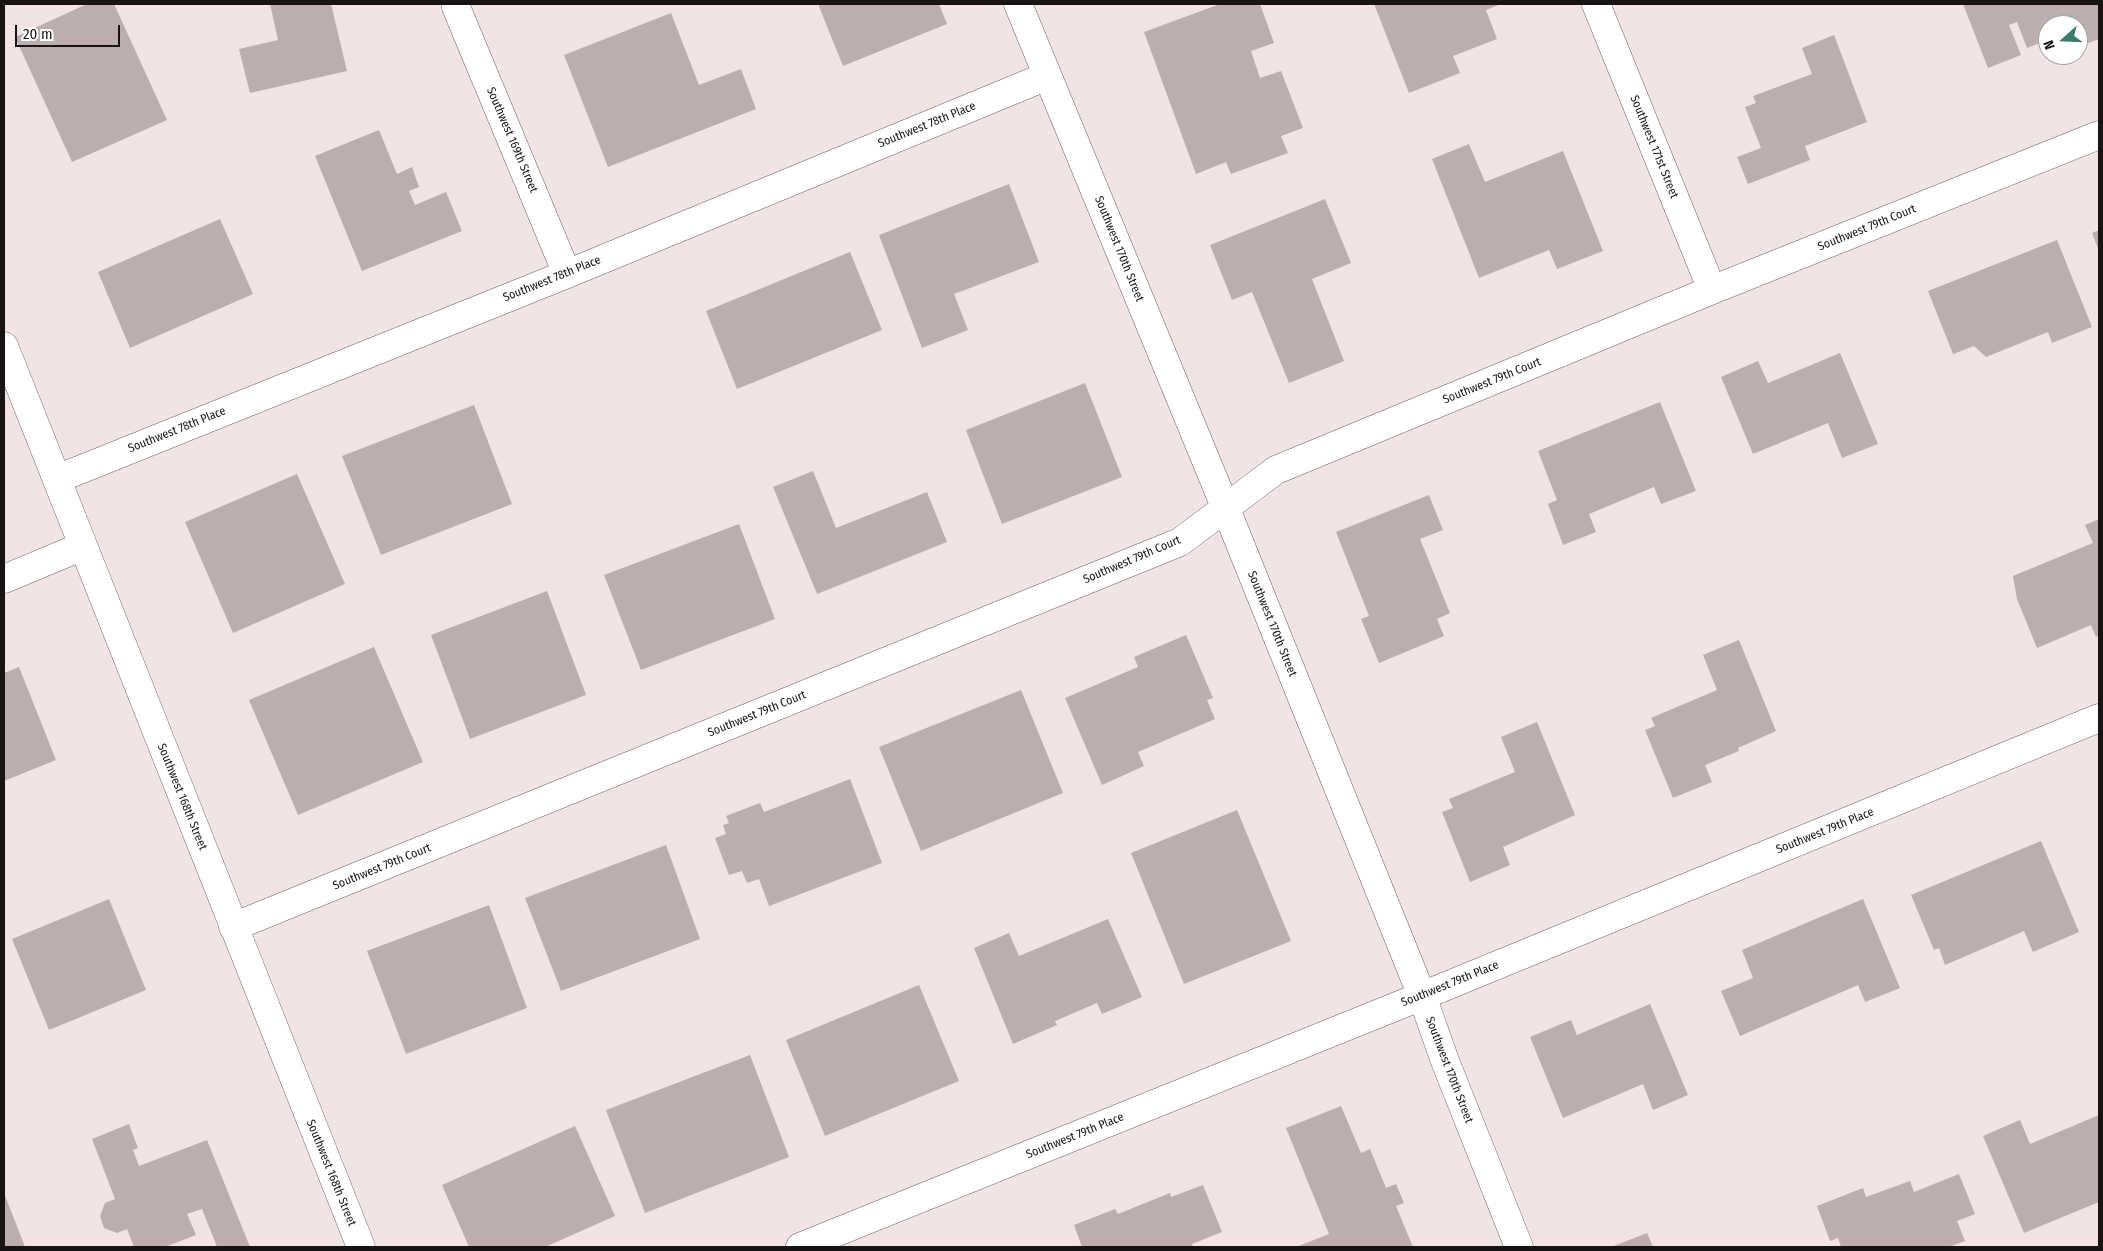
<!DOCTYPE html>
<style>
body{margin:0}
#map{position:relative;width:2103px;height:1251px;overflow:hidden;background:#f3e4e4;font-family:"Fira Sans Condensed",sans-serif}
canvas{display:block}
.frame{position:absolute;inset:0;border:5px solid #191414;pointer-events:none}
.north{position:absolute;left:2038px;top:15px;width:50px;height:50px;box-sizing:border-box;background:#fff;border:1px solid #a3a1a1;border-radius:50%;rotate:250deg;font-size:14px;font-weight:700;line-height:20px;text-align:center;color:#191414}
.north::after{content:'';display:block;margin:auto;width:18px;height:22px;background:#3b7b6a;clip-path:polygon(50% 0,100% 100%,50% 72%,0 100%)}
.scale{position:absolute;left:15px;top:25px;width:105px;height:22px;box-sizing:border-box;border:2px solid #191414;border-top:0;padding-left:6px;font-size:15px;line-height:18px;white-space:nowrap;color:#191414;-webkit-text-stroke:4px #fff;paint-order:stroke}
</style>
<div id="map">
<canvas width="2103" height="1251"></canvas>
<div class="frame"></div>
<div class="north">N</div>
<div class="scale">20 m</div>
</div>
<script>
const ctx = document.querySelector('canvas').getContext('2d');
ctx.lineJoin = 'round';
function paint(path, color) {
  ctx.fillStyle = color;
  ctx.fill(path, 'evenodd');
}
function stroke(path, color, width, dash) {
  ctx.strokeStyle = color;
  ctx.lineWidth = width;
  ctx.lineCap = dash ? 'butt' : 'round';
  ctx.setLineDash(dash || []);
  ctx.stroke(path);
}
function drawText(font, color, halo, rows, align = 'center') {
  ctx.font = font + ' "Fira Sans Condensed",sans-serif';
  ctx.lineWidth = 5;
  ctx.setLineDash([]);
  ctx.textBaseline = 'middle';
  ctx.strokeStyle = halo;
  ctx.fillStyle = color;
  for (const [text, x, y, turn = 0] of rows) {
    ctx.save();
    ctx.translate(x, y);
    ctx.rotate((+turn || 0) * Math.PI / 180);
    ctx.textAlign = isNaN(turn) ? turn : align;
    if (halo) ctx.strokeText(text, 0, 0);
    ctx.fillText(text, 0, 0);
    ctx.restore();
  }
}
const building = new Path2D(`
 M87,4H114L167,120L72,162L15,37Z
 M270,4H331L347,71L250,93L239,49L278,40Z
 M818,4H939L947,24L843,66Z
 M1220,4H1260L1274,43L1251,51L1260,78L1281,71L1303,128L1281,136L1288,153L1231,174L1226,162L1196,174L1144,32Z
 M1374,4H1501L1486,10L1497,39L1453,56L1460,73L1409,93Z
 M1963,4H2099V39L2083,45L2078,33V25H2048V40L2027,48L2017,22L2009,25L2021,55L1988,68Z
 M671,13L699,85L741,69L756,109L608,167L564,55Z
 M1834,35L1867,122L1805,146L1810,160L1748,184L1737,157L1761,148L1745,107L1756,103L1753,96L1812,74L1802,48Z
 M379,130L397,174L412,167L419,187L409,191L415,205L446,192L462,231L362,271L315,156Z
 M1469,144L1485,182L1563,151L1603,251L1557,269L1549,250L1479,278L1432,159Z
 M1009,184L1039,262L954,294L968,330L922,348L879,235Z
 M1325,199L1351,263L1312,279L1344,361L1289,383L1252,292L1232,300L1210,245Z
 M220,219L253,294L130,348L98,272Z
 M2099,230V251L2092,233Z
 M2057,240L2092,327L2052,343L2048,332L1986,357L1974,346L1953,354L1928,291Z
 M850,252L882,330L737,389L706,311Z
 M1840,353L1878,444L1842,458L1828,423L1753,454L1721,377L1758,361L1768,383Z
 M1085,383L1122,477L1002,524L966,430Z
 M1660,402L1696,491L1661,504L1654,487L1589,514L1596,532L1563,545L1548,504L1557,500L1538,451Z
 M474,405L512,504L381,555L342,456Z
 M813,471L836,528L927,492L947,542L817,594L773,487Z
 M297,474L345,584L233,633L185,522Z
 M1429,495L1443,530L1420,539L1450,613L1437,619L1444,636L1379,663L1361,619L1369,616L1336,532Z
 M2099,519V635L2096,637L2091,625L2037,648L2017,599L2013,576L2093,543L2085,525Z
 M739,524L775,619L641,670L604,575Z
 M547,591L586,695L470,739L431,635Z
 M1186,635L1213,698L1207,700L1215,719L1138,752L1144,766L1102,785L1065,698L1138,667L1134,657Z
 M1739,640L1776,731L1738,748L1739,751L1705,765L1712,782L1673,798L1645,730L1655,726L1651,718L1717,690L1703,655Z
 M374,647L423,762L298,815L249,700Z
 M19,667L56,760L4,781V673Z
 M1021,690L1063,793L921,851L879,747Z
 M1537,722L1575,815L1503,847L1510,865L1470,882L1442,812L1453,808L1449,799L1515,772L1501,737Z
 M850,779L882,863L769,906L759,879L747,883L742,871L729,875L715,838L726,834L723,825L729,823L726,816L760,803L764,812Z
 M1237,810L1291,941L1184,984L1131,853Z
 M2041,841L2079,932L2033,952L2024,931L1945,965L1939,948L1934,950L1911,895Z
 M666,845L700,939L561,991L525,898Z
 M109,899L146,990L49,1030L12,939Z
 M1863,899L1900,988L1865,1002L1858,985L1740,1036L1721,991L1753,978L1742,950Z
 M489,905L527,1008L406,1054L367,951Z
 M1108,919L1142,997L1102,1014L1097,1003L1055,1021L1057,1025L1013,1044L974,948L1009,933L1019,956Z
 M919,985L959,1081L825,1136L786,1040Z
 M1650,1004L1688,1095L1653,1110L1643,1084L1563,1118L1530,1037L1571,1020L1577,1035Z
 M750,1055L789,1157L645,1213L606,1110Z
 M1341,1106L1361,1153L1370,1149L1386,1188L1396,1184L1404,1203L1396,1206L1413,1247H1296L1329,1234L1286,1128Z
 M2099,1115V1202L2024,1233L1983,1136L2020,1120L2030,1144Z
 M129,1124L138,1148L133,1150L139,1166L207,1140L250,1247H217L202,1209L187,1214L196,1235L165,1247H134L127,1229L117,1233L104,1228L100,1216L105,1203L115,1199L92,1139Z
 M575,1126L615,1216L545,1247H469L442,1185Z
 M1959,1174L1975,1214L1957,1221L1965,1241L1949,1247H1841L1838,1238L1830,1241L1817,1206L1863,1188L1866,1197L1910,1181L1914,1192Z
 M1203,1185L1222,1232L1192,1244L1193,1247H1082L1074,1225L1115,1209L1118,1214L1170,1193L1171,1197Z
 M4,1193L25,1247H4Z
 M1647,1233L1653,1247H1611Z`);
const minor = new Path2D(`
 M1018,4L1226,509L1422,996L1445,1061L1519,1247
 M1596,4L1712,290
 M456,7L567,274
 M4,346L361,1247
 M57,479L567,274L1047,76
 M4,579L83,546
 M233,927L1180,542L1276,470L1712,290L2099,135
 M800,1247L1422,996L2099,718`);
const streetNames = [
 ["Southwest 78th Place",927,125,-22],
 ["Southwest 169th Street",512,140,67],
 ["Southwest 171st Street",1654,147,68],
 ["Southwest 79th Court",1867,228,-22],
 ["Southwest 170th Street",1119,249,68],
 ["Southwest 78th Place",552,279,-22],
 ["Southwest 79th Court",1492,381,-22],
 ["Southwest 78th Place",177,430,-22],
 ["Southwest 79th Court",1132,560,-23],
 ["Southwest 170th Street",1272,624,68],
 ["Southwest 79th Court",757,714,-22],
 ["Southwest 168th Street",182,797,68],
 ["Southwest 79th Place",1825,831,-22],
 ["Southwest 79th Court",382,867,-22],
 ["Southwest 79th Place",1450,984,-22],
 ["Southwest 170th Street",1449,1070,69],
 ["Southwest 79th Place",1075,1136,-22],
 ["Southwest 168th Street",331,1173,68]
];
paint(building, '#bdaeae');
stroke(minor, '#6f6262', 29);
stroke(minor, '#fff', 28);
drawText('12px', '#191414', '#fff', streetNames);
</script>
